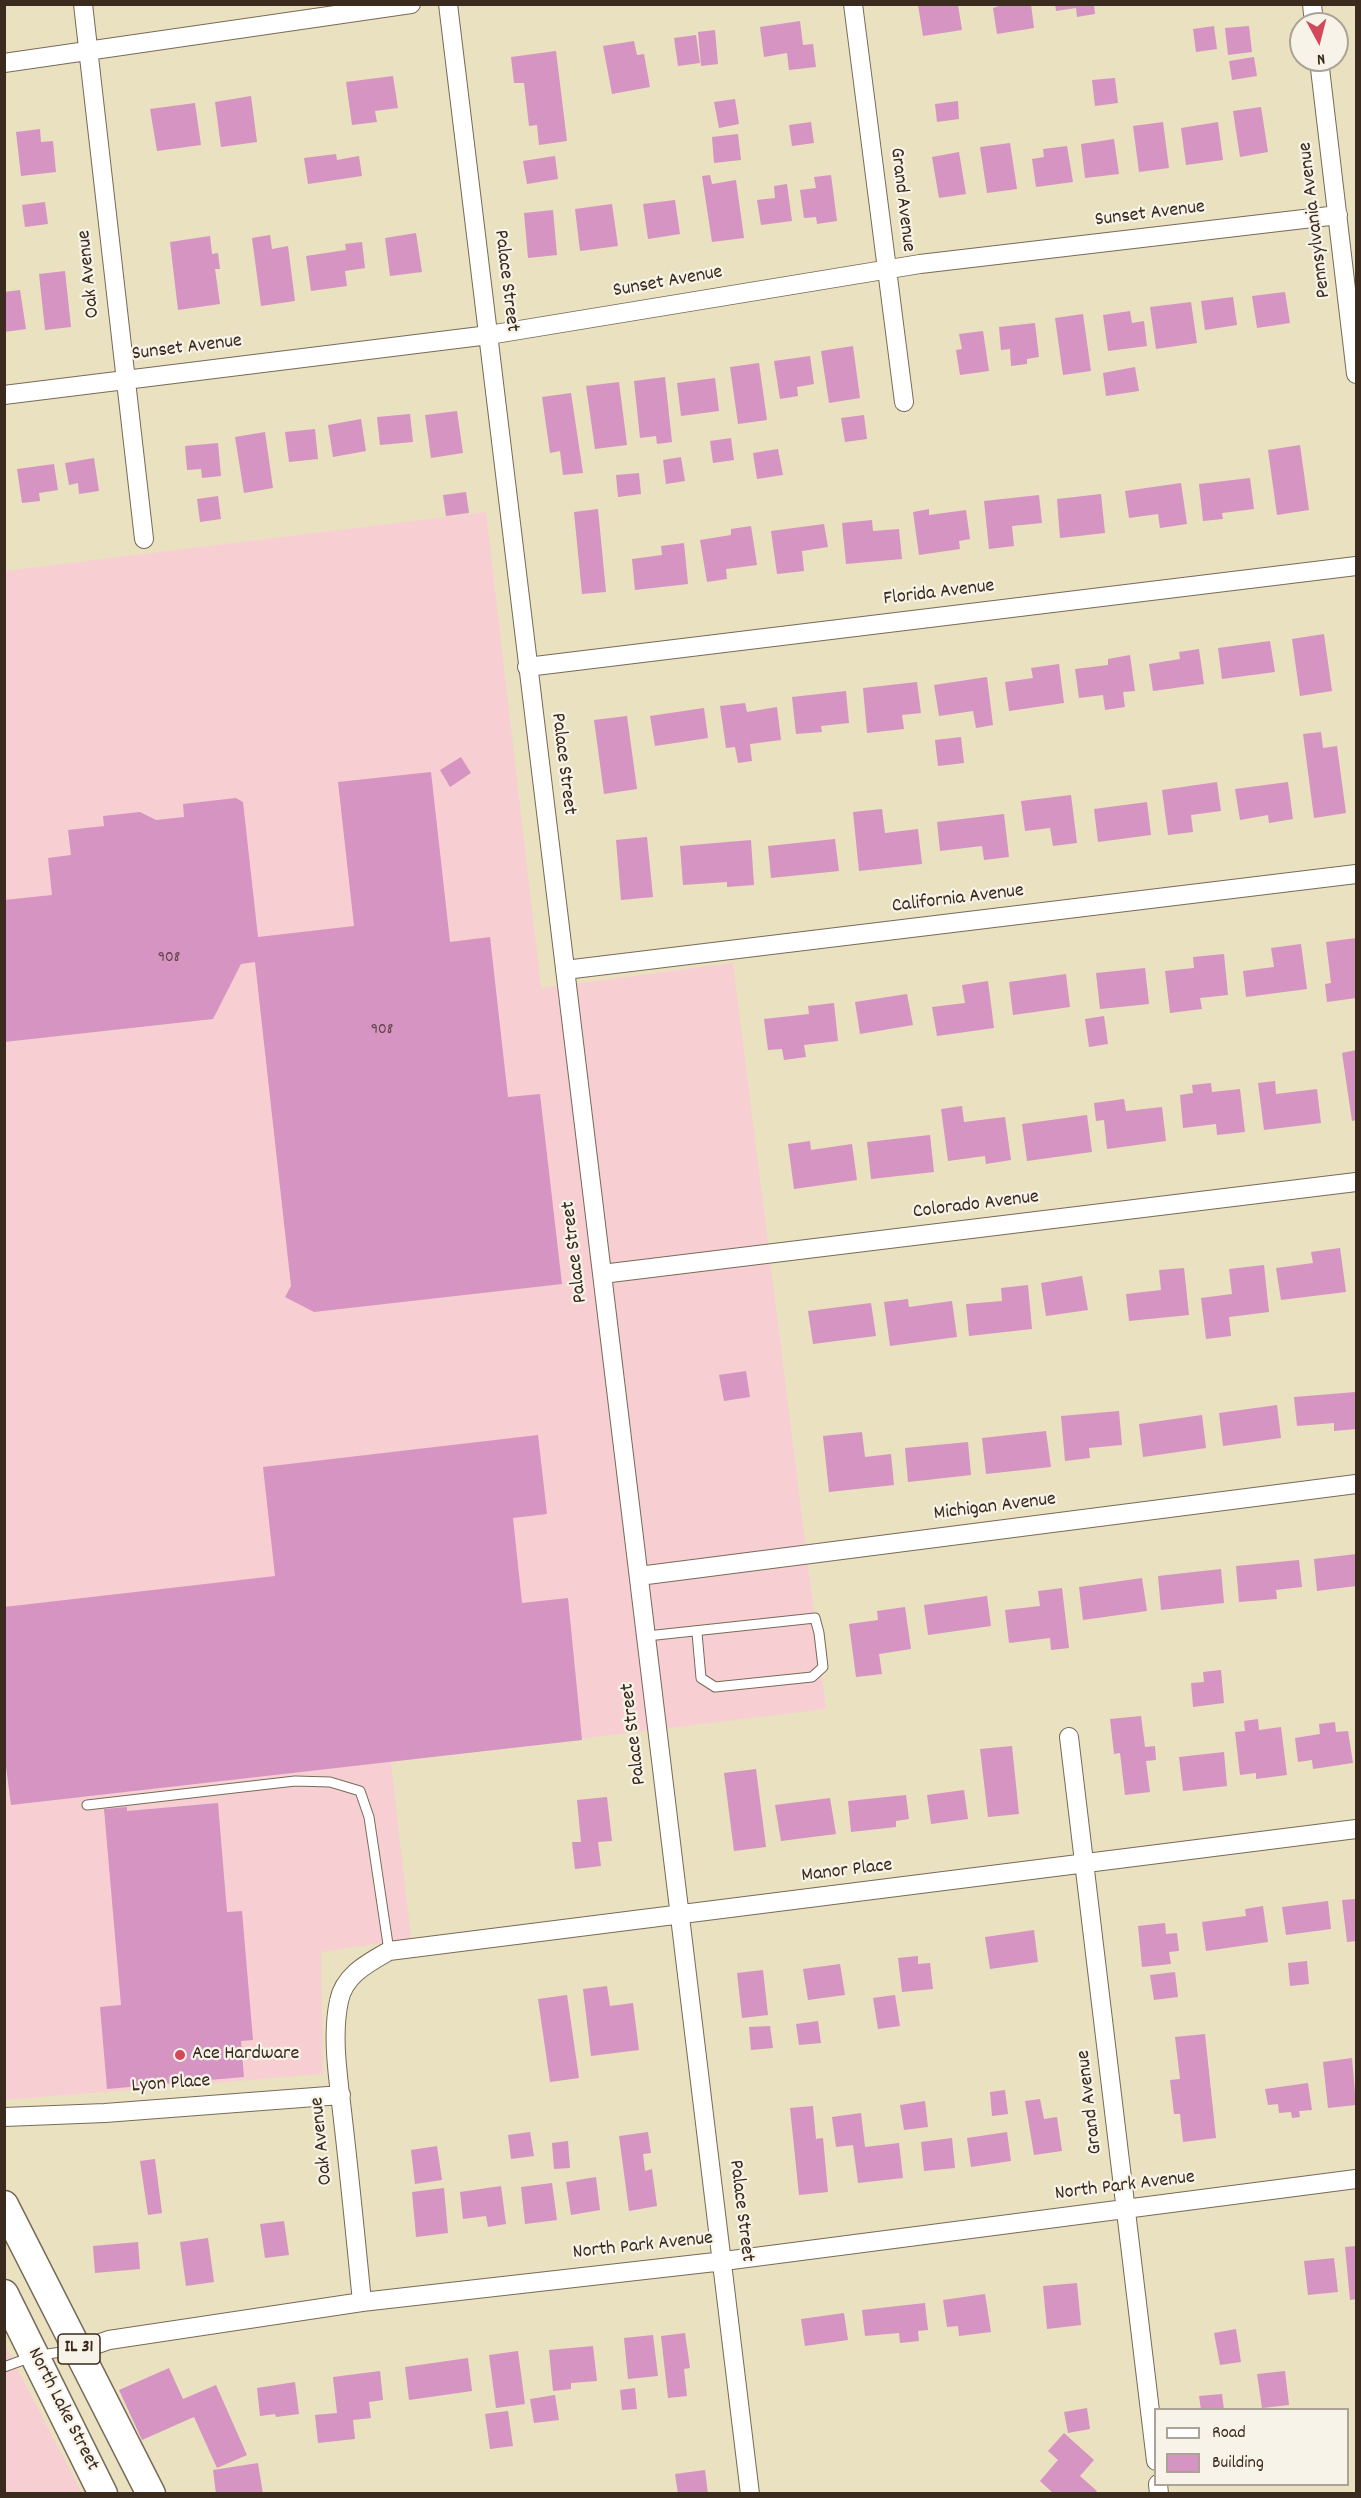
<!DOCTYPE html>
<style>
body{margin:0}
#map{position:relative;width:1361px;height:2498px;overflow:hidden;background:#eae1c0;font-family:Dekko,sans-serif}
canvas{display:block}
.frame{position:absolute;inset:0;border:6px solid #3b2a1e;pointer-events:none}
.legend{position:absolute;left:1154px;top:2408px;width:195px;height:78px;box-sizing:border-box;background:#f7f3e8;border:2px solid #aca397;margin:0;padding:8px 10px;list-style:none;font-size:18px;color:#3b2a1e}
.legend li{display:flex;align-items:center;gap:12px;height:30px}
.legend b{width:30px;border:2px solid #aca397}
.north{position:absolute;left:1289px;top:12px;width:60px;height:60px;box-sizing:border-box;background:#f7f3e8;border:2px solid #aca397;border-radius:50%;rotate:173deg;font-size:16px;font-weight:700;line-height:24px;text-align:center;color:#3b2a1e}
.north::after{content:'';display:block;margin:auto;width:21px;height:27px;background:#d1495b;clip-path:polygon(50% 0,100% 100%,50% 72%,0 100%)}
</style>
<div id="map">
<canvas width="1361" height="2498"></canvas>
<div class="frame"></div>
<ul class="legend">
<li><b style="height:8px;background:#fff"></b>Road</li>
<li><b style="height:16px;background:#d594c1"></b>Building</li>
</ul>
<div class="north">N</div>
</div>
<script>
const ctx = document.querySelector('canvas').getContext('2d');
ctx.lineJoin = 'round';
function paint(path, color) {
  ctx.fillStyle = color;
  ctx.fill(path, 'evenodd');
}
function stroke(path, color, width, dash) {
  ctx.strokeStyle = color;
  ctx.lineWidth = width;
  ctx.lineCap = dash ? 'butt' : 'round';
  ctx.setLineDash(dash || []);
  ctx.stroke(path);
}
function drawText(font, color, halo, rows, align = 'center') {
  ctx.font = font + ' Dekko,sans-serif';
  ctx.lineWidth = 4.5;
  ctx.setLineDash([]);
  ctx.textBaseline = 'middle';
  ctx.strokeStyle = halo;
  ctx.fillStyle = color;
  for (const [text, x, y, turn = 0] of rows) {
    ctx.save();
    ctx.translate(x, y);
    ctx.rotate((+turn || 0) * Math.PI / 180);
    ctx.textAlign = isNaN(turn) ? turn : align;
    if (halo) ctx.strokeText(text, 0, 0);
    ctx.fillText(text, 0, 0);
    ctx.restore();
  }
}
const built = new Path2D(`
 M486,512L541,988L733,963L826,1709L391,1762L411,1939L321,1952L323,2074L5,2100L4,571Z
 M5,2345L82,2493H5Z`);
const building = new Path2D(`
 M1005,4H1031L1034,28L997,34L993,8Z
 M1055,4H1094L1095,14L1077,17L1076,8L1056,11Z
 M918,5H958L962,30L923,36Z
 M800,21L803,45L813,44L816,67L789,70L787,53L764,57L760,27Z
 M1214,26L1217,49L1196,52L1193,29Z
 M1249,26L1252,52L1228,55L1225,28Z
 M715,30L718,64L701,66L698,32Z
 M696,35L700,63L678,66L674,38Z
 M634,41L637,55L644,54L650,87L612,94L603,46Z
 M556,51L567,141L539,145L537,125L529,126L524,83H514L511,57Z
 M1254,57L1257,76L1232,80L1229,61Z
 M393,76L398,108L375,111L377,122L352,125L346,82Z
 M1115,78L1118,103L1095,106L1092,80Z
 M251,96L257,142L221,147L215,102Z
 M735,99L739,124L719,128L714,102Z
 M958,101L959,119L937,122L935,104Z
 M195,103L201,145L157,151L150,109Z
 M1261,107L1268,152L1240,157L1233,111Z
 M811,122L814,143L792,146L789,125Z
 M1163,122L1169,168L1139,172L1133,126Z
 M1218,122L1223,160L1186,165L1181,128Z
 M40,129L41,142L53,141L56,172L21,176L16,132Z
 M738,134L741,160L714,163L712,137Z
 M1114,139L1119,174L1085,178L1081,144Z
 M1010,143L1017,189L987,193L980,147Z
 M1067,146L1073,182L1036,187L1032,159L1044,157L1043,149Z
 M959,152L966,194L939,198L932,157Z
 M336,154L337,160L359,156L362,176L308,184L304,158Z
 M555,156L558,179L527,184L523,161Z
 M710,175L712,184L736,180L744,238L712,242L702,176Z
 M831,175L837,221L817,224L816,217L804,218L800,190L816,188L814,177Z
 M787,184L792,221L761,225L757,200L775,198L774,186Z
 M675,200L680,234L648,239L643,204Z
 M45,202L48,224L25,227L22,205Z
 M612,204L618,246L580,251L575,209Z
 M553,210L557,255L528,258L524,213Z
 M416,233L422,272L390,276L385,238Z
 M270,235L272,249L288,246L295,301L261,306L252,238Z
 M210,236L212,254L218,253L220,269H215L220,304L178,310L170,242Z
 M362,242L365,268L345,271L347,286L311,291L306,256L346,250L345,244Z
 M65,271L71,327L45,330L39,274Z
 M20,290L26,329L4,332V292Z
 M1285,292L1290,323L1257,328L1252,296Z
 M1233,297L1237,325L1205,330L1201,301Z
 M1191,302L1197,343L1156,349L1150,307Z
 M1130,311L1132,323L1144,321L1147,346L1108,351L1103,315Z
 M1083,314L1091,371L1063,375L1055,318Z
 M1035,323L1039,357L1027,359V364L1011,366L1010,349L1001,350L999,327Z
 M983,331L989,371L960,375L956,350L962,349L959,334Z
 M853,346L860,398L829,403L821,351Z
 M810,356L814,384L797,387L798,396L780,399L774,361Z
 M759,363L767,420L738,424L730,367Z
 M1135,367L1139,391L1106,396L1103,373Z
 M665,377L672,442L657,444L656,436L640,438L634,381Z
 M715,378L719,411L681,416L677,383Z
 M619,382L627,445L595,449L586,386Z
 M571,393L583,473L563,475L560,451L550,453L542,397Z
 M457,411L463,453L431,458L425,415Z
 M410,414L413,442L380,445L377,417Z
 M864,415L867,439L845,442L841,418Z
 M361,419L366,451L333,457L328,425Z
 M315,429L318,459L289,462L285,432Z
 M265,432L273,488L244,493L235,437Z
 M731,438L734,460L713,463L710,441Z
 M218,443L221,476L202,478L201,469L187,470L185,446Z
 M1300,445L1309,510L1277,515L1268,450Z
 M778,449L783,475L757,479L753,453Z
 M681,457L685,481L666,484L663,460Z
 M94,458L99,491L79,494L78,483L69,485L65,463Z
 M54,464L58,490L39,493L40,501L22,503L17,469Z
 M639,473L641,494L618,497L616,475Z
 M1250,478L1254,509L1222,513L1223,519L1203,521L1199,484Z
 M1181,483L1187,524L1160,528L1158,514L1129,518L1125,491Z
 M466,492L469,513L446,516L443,495Z
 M1101,494L1105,533L1060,538L1057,499Z
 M1039,495L1042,523L1012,526L1014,546L989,549L984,501Z
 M218,496L221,519L200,522L197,499Z
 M598,509L606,592L582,594L574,512Z
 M929,509V515L966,510L970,539L959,541L960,549L919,555L913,512Z
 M872,520L873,531L899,529L902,559L846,564L842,523Z
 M824,524L828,547L802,551L804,571L777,574L771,531Z
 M751,526L757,565L726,569L727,579L707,582L700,540L731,535V529Z
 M684,543L688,584L635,590L632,559L662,555L661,546Z
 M1324,634L1332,691L1300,696L1292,639Z
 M1270,641L1275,672L1222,679L1218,648Z
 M1199,649L1204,684L1153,691L1149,664L1180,659L1179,652Z
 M1130,655L1135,691L1123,692L1125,707L1105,710L1103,695L1079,698L1075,669L1108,665V659Z
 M1059,664L1064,703L1009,711L1005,682L1033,678L1031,668Z
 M987,677L993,725L976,728L973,711L939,716L934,685Z
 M917,682L921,713L902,715L904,729L867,733L863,688Z
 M846,691L849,723L821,726L822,732L796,734L792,697Z
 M745,703L747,712L777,707L781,740L750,744L752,761L738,763L735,747L726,748L720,706Z
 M704,708L708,738L655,746L650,716Z
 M627,716L637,789L604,794L594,720Z
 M1321,732L1323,748L1337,746L1346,813L1314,818L1303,734Z
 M961,737L964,763L938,766L935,740Z
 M461,757L471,773L450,787L440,770Z
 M431,772L450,942L490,937L508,1097L540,1094L562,1284L314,1312L285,1297L291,1286L255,962L241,964L213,1019L4,1042V900L52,895L48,858L71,855L68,830L104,826L103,816L140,812L156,820L184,817L183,804L236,798L243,802L258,937L354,926L338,782Z
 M1217,782L1221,811L1191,815L1193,832L1168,835L1162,790Z
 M1288,782L1293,819L1269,823L1268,815L1240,820L1235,789Z
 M1071,795L1077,843L1053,846L1050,828L1025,831L1021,801Z
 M1147,802L1151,835L1098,842L1094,809Z
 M882,809L885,833L918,829L922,864L859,871L853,812Z
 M1004,814L1009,857L984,860L982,846L940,851L937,822Z
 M647,837L653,897L621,900L616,840Z
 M835,839L839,871L771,878L768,846Z
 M751,840L754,885L727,887V882L683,885L680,846Z
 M1356,938V998L1327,1002L1325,984L1331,983L1326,942Z
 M1301,944L1307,989L1246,997L1243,971L1274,967L1271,948Z
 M1224,954L1228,995L1200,998L1202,1009L1170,1013L1165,971L1194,968L1193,957Z
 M1145,968L1149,1004L1100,1009L1096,973Z
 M1066,974L1070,1007L1013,1015L1009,982Z
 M988,981L994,1028L937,1036L932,1007L965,1003L962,985Z
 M907,994L913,1025L860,1034L855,1002Z
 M834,1003L838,1041L804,1045L806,1057L784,1060L782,1049L768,1050L764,1019L809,1014L808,1006Z
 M1104,1016L1108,1044L1089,1047L1085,1019Z
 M1356,1050V1120L1352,1121L1342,1053Z
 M1275,1081L1276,1094L1317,1089L1321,1123L1264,1130L1258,1083Z
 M1211,1083L1212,1092L1240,1089L1245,1132L1217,1135L1216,1124L1183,1128L1180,1095L1193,1093L1192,1085Z
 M1124,1099L1126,1111L1162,1107L1166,1141L1107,1149L1104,1120L1096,1121L1094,1103Z
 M962,1106L964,1122L1005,1117L1011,1160L986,1164L985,1156L948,1161L941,1109Z
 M1087,1115L1092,1152L1027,1161L1022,1124Z
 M930,1135L934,1172L871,1179L867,1142Z
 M810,1141L811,1150L852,1144L857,1180L794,1189L788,1144Z
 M1340,1248L1346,1292L1281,1300L1276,1268L1313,1263L1311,1252Z
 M1264,1265L1269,1312L1229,1317L1231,1336L1206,1339L1201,1298L1232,1294L1229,1269Z
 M1184,1268L1189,1315L1129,1321L1126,1294L1161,1290L1159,1270Z
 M1082,1276L1088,1310L1046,1316L1041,1283Z
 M1028,1285L1032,1329L969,1336L966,1304L1002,1301L1001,1288Z
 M908,1299L909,1307L952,1301L957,1337L890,1346L884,1302Z
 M871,1303L876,1336L813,1344L808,1311Z
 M746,1371L750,1397L724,1401L719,1375Z
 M1356,1392V1429L1334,1431V1423L1297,1426L1294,1397Z
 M1277,1405L1281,1438L1223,1446L1219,1413Z
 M1119,1411L1122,1445L1089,1448L1090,1458L1065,1461L1061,1416Z
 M1202,1415L1206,1448L1143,1457L1139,1424Z
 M1046,1431L1051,1467L986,1474L982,1438Z
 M862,1432L865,1457L891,1454L894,1485L829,1492L823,1436Z
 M538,1435L547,1514L513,1518L522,1603L568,1598L582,1740L11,1805L4,1751V1607L275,1576L263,1467Z
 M968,1442L971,1475L908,1482L905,1448Z
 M1356,1554V1586L1317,1591L1314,1559Z
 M1299,1560L1302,1587L1276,1590L1277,1599L1239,1602L1236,1566Z
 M1221,1569L1224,1603L1161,1610L1158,1576Z
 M1142,1578L1147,1611L1083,1620L1079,1587Z
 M1062,1588L1069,1648L1051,1650L1050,1638L1009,1643L1005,1610L1040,1606L1038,1591Z
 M987,1596L991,1626L928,1635L924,1605Z
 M905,1607L911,1649L879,1654L882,1674L856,1677L849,1624L878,1620L877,1611Z
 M1221,1670L1224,1703L1193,1707L1191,1683L1204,1682L1203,1672Z
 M1141,1716L1145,1747L1155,1746L1156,1760L1146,1761L1150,1792L1125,1795L1120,1753L1114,1754L1110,1719Z
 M1258,1719L1259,1730L1281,1727L1287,1775L1256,1779V1773L1240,1775L1235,1732L1245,1731L1244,1721Z
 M1335,1722L1336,1732L1348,1731L1353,1763L1313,1769L1312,1760L1298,1762L1295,1738L1320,1734L1319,1724Z
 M1012,1746L1019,1814L988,1817L980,1749Z
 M1224,1752L1227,1786L1183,1791L1179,1757Z
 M756,1769L766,1847L734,1851L724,1773Z
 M964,1790L968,1819L931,1824L927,1795Z
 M906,1795L909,1819L896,1821V1827L851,1832L848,1801Z
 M607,1797L612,1841L598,1842L601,1866L575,1869L572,1842H581L577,1800Z
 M830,1798L836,1834L781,1841L775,1805Z
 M218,1803L227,1912L242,1911L253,2040L241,2041L244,2077L107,2089L100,2007L121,2005L104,1809L127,1807V1811Z
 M1356,1899V1941L1347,1942L1342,1900Z
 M1328,1901L1331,1929L1286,1935L1282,1907Z
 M1263,1906L1268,1942L1206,1951L1202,1922L1246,1916L1245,1909Z
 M1165,1923L1166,1934L1177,1933L1179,1951L1169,1952L1171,1964L1142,1967L1138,1926Z
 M1034,1930L1038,1962L990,1969L985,1937Z
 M918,1956V1964L930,1963L933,1989L902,1992L898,1958Z
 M1307,1961L1309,1984L1290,1986L1288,1963Z
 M840,1964L845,1995L808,2000L803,1969Z
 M763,1970L768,2015L742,2018L737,1973Z
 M1175,1972L1178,1997L1154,2000L1150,1975Z
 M607,1986L610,2006L633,2003L639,2050L591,2056L583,1989Z
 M567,1995L579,2078L550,2082L538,1999Z
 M895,1995L900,2026L878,2029L873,1998Z
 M818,2021L821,2043L799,2045L796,2024Z
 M770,2026L773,2048L751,2050L749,2027Z
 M1205,2034L1216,2138L1183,2142L1180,2114H1174L1170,2080L1180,2079L1175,2037Z
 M1352,2058L1356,2105L1328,2108L1323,2062Z
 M1308,2083L1312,2110L1299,2111L1300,2117L1292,2118L1291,2112L1279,2113L1278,2104L1268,2105L1265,2089Z
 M1005,2090L1008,2114L992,2116L990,2092Z
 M1040,2099L1044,2119L1057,2117L1062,2151L1034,2155L1025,2101Z
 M925,2101L928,2127L904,2130L900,2105Z
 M813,2106L816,2139L823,2138L828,2192L799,2195L790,2108Z
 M861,2113L865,2147L899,2143L903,2178L858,2183L853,2145L836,2147L832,2117Z
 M530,2132L534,2156L511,2159L508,2135Z
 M648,2132L651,2153L643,2154L645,2171L652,2169L657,2206L629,2211L619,2136Z
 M1007,2132L1011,2161L971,2167L967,2138Z
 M952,2138L955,2168L924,2171L921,2142Z
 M568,2141L570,2168L554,2169L552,2143Z
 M437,2146L442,2180L415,2184L411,2150Z
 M155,2159L162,2213L148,2215L140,2161Z
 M596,2177L600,2210L571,2215L566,2182Z
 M552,2183L557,2220L525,2224L521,2187Z
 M501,2186L506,2224L488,2227L486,2216L463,2219L460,2192Z
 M444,2188L448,2233L416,2237L412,2192Z
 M284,2221L289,2255L265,2258L260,2224Z
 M208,2238L214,2282L186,2286L180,2242Z
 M138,2242L140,2269L95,2273L93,2246Z
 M1356,2246V2299L1350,2300L1345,2247Z
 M1334,2258L1338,2292L1308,2295L1304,2261Z
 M1077,2283L1081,2325L1047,2329L1043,2286Z
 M985,2294L991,2332L959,2336L958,2326L947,2327L943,2300Z
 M925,2303L928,2330L918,2331L919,2341L900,2343L899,2333L865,2336L862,2310Z
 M844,2313L848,2340L805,2346L801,2319Z
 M1236,2329L1241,2362L1220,2365L1214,2333Z
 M685,2333L690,2368L684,2369L687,2396L668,2398L661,2336Z
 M653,2335L658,2376L628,2379L624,2338Z
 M593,2346L597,2381L571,2383V2389L553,2391L549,2350Z
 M518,2351L525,2404L496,2408L489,2355Z
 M468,2358L472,2391L409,2400L405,2367Z
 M169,2368L183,2399L216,2385L247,2455L217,2468L194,2417L142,2440L119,2390Z
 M380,2371L383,2400L369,2402L371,2418L353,2420L355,2439L318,2443L315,2415L337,2413L333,2377Z
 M1285,2371L1289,2405L1262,2408L1257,2374Z
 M295,2382L299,2414L276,2417L275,2414L260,2416L257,2388Z
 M635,2388L637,2409L622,2410L620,2390Z
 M1222,2394L1224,2410H1201L1199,2396Z
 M555,2395L559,2420L534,2423L530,2399Z
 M1087,2408L1090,2429L1068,2433L1064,2412Z
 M508,2411L513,2446L490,2449L485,2414Z
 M1064,2433L1094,2460L1080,2476L1097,2491L1094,2494H1054L1040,2481L1058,2460L1048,2451Z
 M258,2463L263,2494H216L213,2470Z
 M705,2470L708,2494H678L675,2474Z`);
const service = new Path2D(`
 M647,1636L815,1618L819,1633L823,1667L812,1677L715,1687L701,1678L697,1633
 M87,1805L295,1781L330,1782L360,1791L369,1817L389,1951
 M4,2367L34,2356L75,2350`);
const minor = new Path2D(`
 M83,4L144,539
 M448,4L750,2494
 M853,4L904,402
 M1312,4L1314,24
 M1319,60L1356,374
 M4,63L411,4
 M4,395L489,335L920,264L1338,215
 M527,667L1356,566
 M565,970L1356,874
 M602,1274L1356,1182
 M639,1576L1356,1484
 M1069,1737L1156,2461
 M4,2117L105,2113L341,2095
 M362,2302C356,2241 350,2180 343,2120C339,2082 331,2038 339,2001C344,1975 368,1963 389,1951L1356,1829
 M80,2350L109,2340L362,2302L724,2261L1356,2179
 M1158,2484L1159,2494`);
const primary = new Path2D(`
 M4,2205L151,2494
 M4,2294L103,2494`);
const markers = [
 [180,2055,6,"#d1495b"]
];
const numberNames = [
 ["908",169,959],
 ["908",382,1031]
];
const shields = [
 [79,2349,42]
];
const shieldNames = [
 ["IL 31",79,2349]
];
const streetNames = [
 ["Grand Avenue",901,200,83],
 ["Sunset Avenue",1150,215,-7],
 ["Pennsylvania Avenue",1316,220,-97],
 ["Oak Avenue",90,274,-96],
 ["Palace Street",505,281,83],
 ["Sunset Avenue",668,283,-10],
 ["Sunset Avenue",187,349,-7],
 ["Florida Avenue",939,594,-7],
 ["Palace Street",562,764,83],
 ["California Avenue",958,900,-7],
 ["Colorado Avenue",976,1206,-7],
 ["Palace Street",576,1252,-97],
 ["Michigan Avenue",995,1508,-7],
 ["Palace Street",635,1734,-97],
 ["Manor Place",847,1872,-7],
 ["Lyon Place",171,2085,-4],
 ["Grand Avenue",1091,2102,-97],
 ["Oak Avenue",323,2141,-96],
 ["North Park Avenue",1125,2187,-7],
 ["Palace Street",740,2211,83],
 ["North Park Avenue",643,2247,-6],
 ["North Lake Street",62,2410,63]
];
const poiNames = [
 ["Ace Hardware",192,2055]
];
paint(built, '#f7cfd2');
paint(building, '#d594c1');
stroke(service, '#786a57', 11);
stroke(minor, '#786a57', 20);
stroke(primary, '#786a57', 31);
stroke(service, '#fff', 9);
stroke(minor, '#fff', 18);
stroke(primary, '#fff', 28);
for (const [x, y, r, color] of markers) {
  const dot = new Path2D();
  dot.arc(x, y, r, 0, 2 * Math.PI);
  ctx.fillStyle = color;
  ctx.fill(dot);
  stroke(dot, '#f7f3e8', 2);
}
drawText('16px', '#624447', null, numberNames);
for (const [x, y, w] of shields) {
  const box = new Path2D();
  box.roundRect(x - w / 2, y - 15, w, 30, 4.5);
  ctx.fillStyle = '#f7f3e8';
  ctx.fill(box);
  stroke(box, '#3b2a1e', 1.5);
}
drawText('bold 18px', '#3b2a1e', null, shieldNames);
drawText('20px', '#3b2a1e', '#f7f3e8', streetNames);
drawText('20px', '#3b2a1e', '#f7f3e8', poiNames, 'left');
</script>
